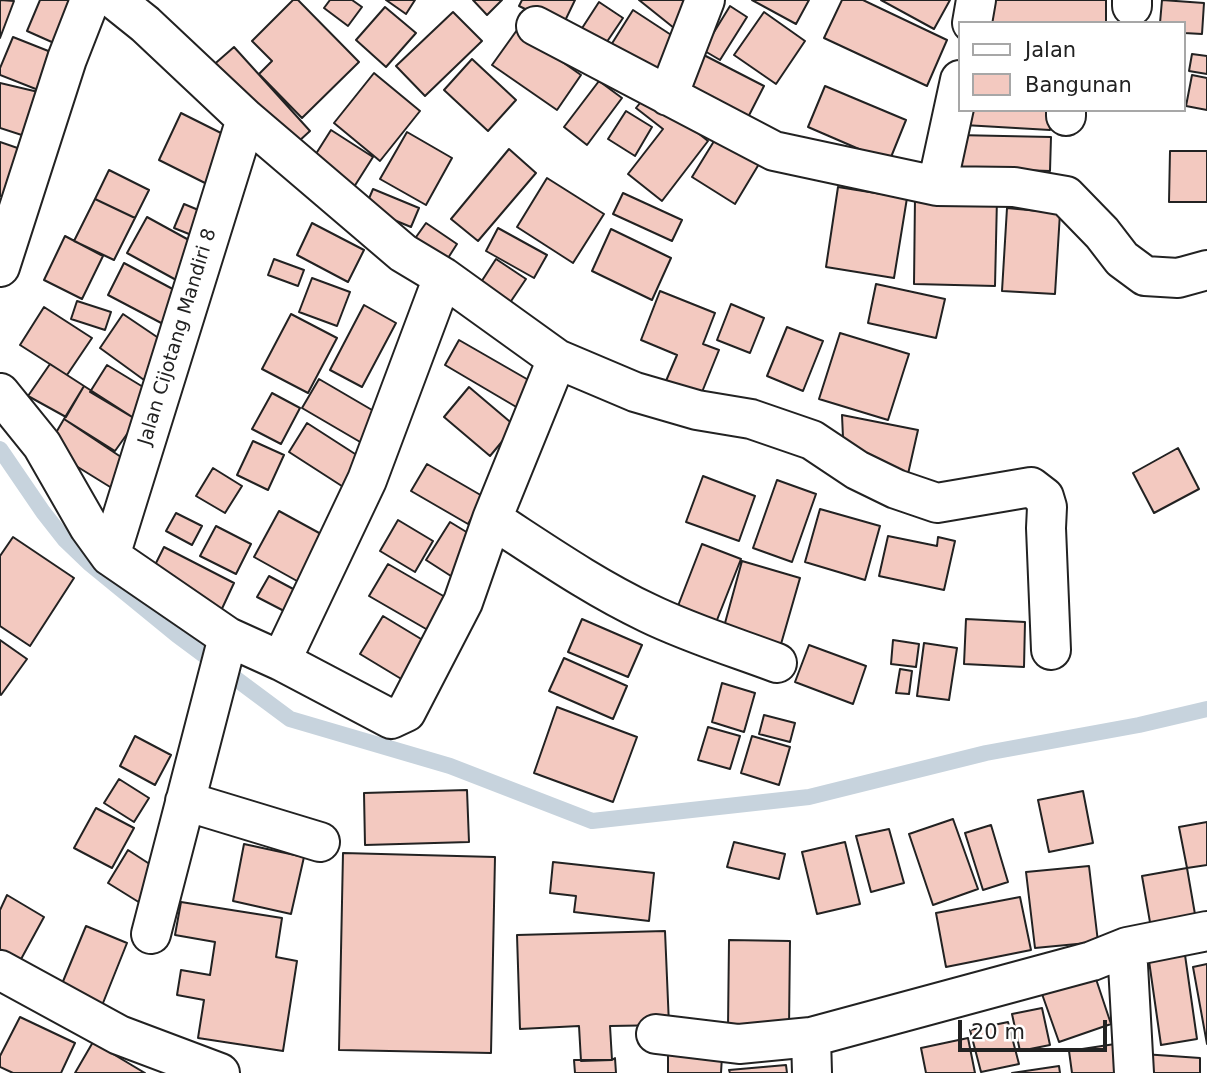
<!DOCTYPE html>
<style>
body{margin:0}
#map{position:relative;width:1207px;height:1073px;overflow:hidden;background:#fff;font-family:"DejaVu Sans",sans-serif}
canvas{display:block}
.legend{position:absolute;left:958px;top:21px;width:228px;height:91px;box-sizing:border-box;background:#fff;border:2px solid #a7a7a7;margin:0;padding:9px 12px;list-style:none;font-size:21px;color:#222}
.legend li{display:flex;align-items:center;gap:14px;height:35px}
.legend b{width:35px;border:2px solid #a7a7a7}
.scale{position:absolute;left:958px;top:1020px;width:149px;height:32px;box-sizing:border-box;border:4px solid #222;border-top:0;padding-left:9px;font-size:21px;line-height:24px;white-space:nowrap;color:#222;-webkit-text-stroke:5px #fff;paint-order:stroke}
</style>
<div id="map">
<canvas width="1207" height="1073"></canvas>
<ul class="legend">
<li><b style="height:9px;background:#fff"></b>Jalan</li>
<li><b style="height:19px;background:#f3c9c0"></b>Bangunan</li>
</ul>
<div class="scale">20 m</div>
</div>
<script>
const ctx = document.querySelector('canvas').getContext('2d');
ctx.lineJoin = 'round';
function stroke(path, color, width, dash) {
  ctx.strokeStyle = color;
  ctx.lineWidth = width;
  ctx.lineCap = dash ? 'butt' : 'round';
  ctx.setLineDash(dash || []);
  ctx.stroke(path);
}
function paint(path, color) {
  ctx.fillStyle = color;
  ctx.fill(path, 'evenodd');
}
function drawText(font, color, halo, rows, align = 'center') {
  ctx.font = font + ' "DejaVu Sans",sans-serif';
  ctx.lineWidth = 5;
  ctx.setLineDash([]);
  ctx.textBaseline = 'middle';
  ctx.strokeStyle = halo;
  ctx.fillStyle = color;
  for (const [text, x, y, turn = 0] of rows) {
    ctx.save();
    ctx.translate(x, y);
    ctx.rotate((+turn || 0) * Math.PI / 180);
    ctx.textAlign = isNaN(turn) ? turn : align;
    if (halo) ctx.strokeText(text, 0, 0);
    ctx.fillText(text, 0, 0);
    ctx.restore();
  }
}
const stream = new Path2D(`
 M0,449L43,512L65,540L89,563L177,635L290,719L450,766L592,821L809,797L986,753L1139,725L1207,709`);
const building = new Path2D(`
 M0,0L14,1L0,38Z
 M40,0H75L63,47L27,31Z
 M293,0H298L359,62L302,118L259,74L272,61L252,41Z
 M330,0H352L362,7L348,26L324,8Z
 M386,0H415L406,14Z
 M473,0H502L487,15Z
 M522,0H575L562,27L519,6Z
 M639,0H696L674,28Z
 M752,0H809L796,24Z
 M842,0H863L947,40L927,86L824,38Z
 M881,0H950L934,29Z
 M981,0H1106V23H981Z
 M1162,0L1204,3L1202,34L1184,33V23H1160Z
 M599,2L623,18L598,55L575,39Z
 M730,6L747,17L720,60L703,50Z
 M385,7L416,33L386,67L356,40Z
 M633,10L685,44L658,87L606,53Z
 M453,12L482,41L425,96L396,66Z
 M764,12L805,41L776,84L734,55Z
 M517,30L581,75L557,110L492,65Z
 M13,37L66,58L51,95L0,75V68Z
 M234,47L310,131L287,152L210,68Z
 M696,51L764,86L742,129L675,94Z
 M1192,54L1207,56V74L1189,71Z
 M472,59L516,100L488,131L444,90Z
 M374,73L420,111L380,161L334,123Z
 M1192,75L1207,78V110L1186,106Z
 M599,81L622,98L587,145L564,127Z
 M0,83L51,95L34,139L0,128Z
 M825,86L906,120L889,162L808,127Z
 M648,93L708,141L662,201L628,174L663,129L636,108Z
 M966,110H1052L1050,130L964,125Z
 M626,111L652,127L635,156L608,139Z
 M181,113L235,140L211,186L159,160Z
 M331,130L373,157L347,198L307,168Z
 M407,132L452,158L426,205L380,179Z
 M719,133L762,159L735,204L692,177Z
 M956,135L1051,137L1050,171L956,168Z
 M0,142L32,153L17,202L0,196Z
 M509,149L536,173L478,241L451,219Z
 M1170,151H1207V202H1169Z
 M109,170L149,190L135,218L95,199Z
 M547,178L604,214L573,263L517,227Z
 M838,187L907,198L894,278L826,267Z
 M373,189L419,208L411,227L365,208Z
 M623,193L682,220L672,241L613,214Z
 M915,197L997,198L995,286L914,284Z
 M95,199L135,218L114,260L74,241Z
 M184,204L208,214L199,238L174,228Z
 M1007,208L1060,213L1055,294L1002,291Z
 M147,217L198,245L178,281L127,253Z
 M312,223L364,250L348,282L297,255Z
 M426,223L457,244L441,269L409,247Z
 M498,228L547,255L534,278L486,251Z
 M611,229L671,258L652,300L592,271Z
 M65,236L103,256L82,299L44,280Z
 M274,259L304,270L298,286L268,275Z
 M496,259L526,279L503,313L474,293Z
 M124,263L182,294L165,325L108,295Z
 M312,278L350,292L337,326L299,312Z
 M876,284L945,299L936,338L868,323Z
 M660,291L715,313L703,344L719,350L698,402L663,388L677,355L641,340Z
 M77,301L111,312L105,330L71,319Z
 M731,304L764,318L750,353L717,340Z
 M364,305L396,323L362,387L330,370Z
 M44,307L92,338L67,375L20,345Z
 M123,314L160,339L144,380L100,348Z
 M291,314L337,338L308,393L262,369Z
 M787,327L823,341L803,391L767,376Z
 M840,333L909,354L888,420L819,399Z
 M459,340L532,382L518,408L445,365Z
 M50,364L84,386L66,417L28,396Z
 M107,365L153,393L137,420L90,392Z
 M319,379L384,417L367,446L302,408Z
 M84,386L137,420L115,451L64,419Z
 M469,387L515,426L490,456L444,417Z
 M272,393L300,408L281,444L252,429Z
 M842,415L918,430L908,474L844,460Z
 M64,419L127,461L115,490L47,448Z
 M307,423L366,461L348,490L289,452Z
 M253,441L284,455L268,490L237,475Z
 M1178,448L1199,489L1154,513L1133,473Z
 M427,464L484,497L468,524L411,491Z
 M213,468L242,486L225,513L196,496Z
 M703,476L755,496L739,541L686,522Z
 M777,480L816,494L792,562L753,548Z
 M820,509L880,526L865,580L805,562Z
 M279,511L332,540L306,586L254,557Z
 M176,513L202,526L192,545L166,531Z
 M398,520L433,541L415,572L380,551Z
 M450,522L478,539L454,578L426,560Z
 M216,526L251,544L236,574L200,556Z
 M888,536L937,546L938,537L955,541L944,590L879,576Z
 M13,537L74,578L30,646L0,626V556Z
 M702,544L741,559L715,625L676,611Z
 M164,547L234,583L219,615L148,579Z
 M742,561L800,578L779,651L722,634Z
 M388,564L452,601L433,633L369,596Z
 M269,576L297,591L286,612L257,597Z
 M383,616L431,645L408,683L360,654Z
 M582,619L642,645L628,677L568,652Z
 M966,619L1025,622L1024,667L964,664Z
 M0,640L27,659L1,695L0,694Z
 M893,640L919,644L916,667L891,664Z
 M924,643L957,648L949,700L917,696Z
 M809,645L866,666L853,704L795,682Z
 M564,658L627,686L613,719L549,691Z
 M900,669L912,671L909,694L896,693Z
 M722,683L755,693L744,732L712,722Z
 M557,707L637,737L613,802L534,773Z
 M764,715L795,723L790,742L759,734Z
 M708,727L740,736L730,769L698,760Z
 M135,736L171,755L155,785L120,766Z
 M752,736L790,747L779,785L741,773Z
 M119,779L149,798L134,822L104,803Z
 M467,790L469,842L365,845L364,793Z
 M1083,791L1093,843L1049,852L1038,800Z
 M96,808L134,828L112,868L74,848Z
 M953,819L978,889L933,905L909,834Z
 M1207,822V865L1187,868L1179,827Z
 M991,825L1008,882L983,890L965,833Z
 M889,829L904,883L871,892L856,836Z
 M734,842L785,854L779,879L727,867Z
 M845,842L860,904L817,914L802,852Z
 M244,844L304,857L291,914L233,901Z
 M128,850L165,874L145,906L108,883Z
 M343,853L495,857L491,1053L339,1050Z
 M553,862L654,873L649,921L574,912L576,896L550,893Z
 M1089,866L1098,942L1035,948L1026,872Z
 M1187,868L1196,920L1151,928L1142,876Z
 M7,895L44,917L20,961L0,949V910Z
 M1020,897L1031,950L946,967L936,913Z
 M181,902L282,918L276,957L297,961L283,1051L198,1038L204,1000L177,995L181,970L210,975L215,942L175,935Z
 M86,926L127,943L101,1008L59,991Z
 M665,931L669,1025L610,1026L612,1060L581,1061L579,1026L520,1029L517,935Z
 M729,940L790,941L789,1028L728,1027Z
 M1185,955L1197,1039L1161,1045L1149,961Z
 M1207,964V1044L1193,967Z
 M1095,976L1111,1024L1059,1042L1042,994Z
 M1042,1008L1050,1045L1020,1051L1012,1014Z
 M20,1017L75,1043L61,1073H13L0,1067V1056Z
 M1008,1022L1019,1064L981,1072L970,1030Z
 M968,1038L975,1073H926L921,1048Z
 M93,1042L145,1073H75Z
 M1115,1044L1119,1073H1072L1069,1051Z
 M668,1054L722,1056L721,1073H668Z
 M1143,1054L1200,1058V1073H1142Z
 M615,1058L616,1073H575L574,1060H612Z
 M786,1065L787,1073H730L729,1070Z
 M1059,1066L1060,1073H1012Z`);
const street = new Path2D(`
 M115,0L145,24L246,119L403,253L443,277L557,359L635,392L697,410L751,419L812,440L857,470L896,489L937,503L1031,487L1044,497L1047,507L1046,528L1051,650
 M1132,6V0
 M972,23L976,0
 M536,26L774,151L937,186L1014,187L1066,196L1102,233L1122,259L1145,276L1178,278L1207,270
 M668,96L705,0
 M1066,116V110
 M937,186L960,80
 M0,267L67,59L90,0
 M0,393L42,445L89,527L110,556L228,637L281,661L391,719L406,712L463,602L492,519L557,359
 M492,519C543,552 593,587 648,613C689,633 734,647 777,663
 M110,556L246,119
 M281,661L367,480L443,277
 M185,801L320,842
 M151,934L228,637
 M1127,947L1207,931
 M0,970L119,1035L220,1073
 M656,1034L739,1044L811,1037L1092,961L1127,947L1134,1073
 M811,1037L812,1073`);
const streetNames = [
 ["Jalan Cijotang Mandiri 8",178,337,-73]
];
stroke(stream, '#c7d3dd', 16);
paint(building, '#f3c9c0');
stroke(building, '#222', 2);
stroke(street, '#222', 42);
stroke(street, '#fff', 38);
drawText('19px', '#222', '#fff', streetNames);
</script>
